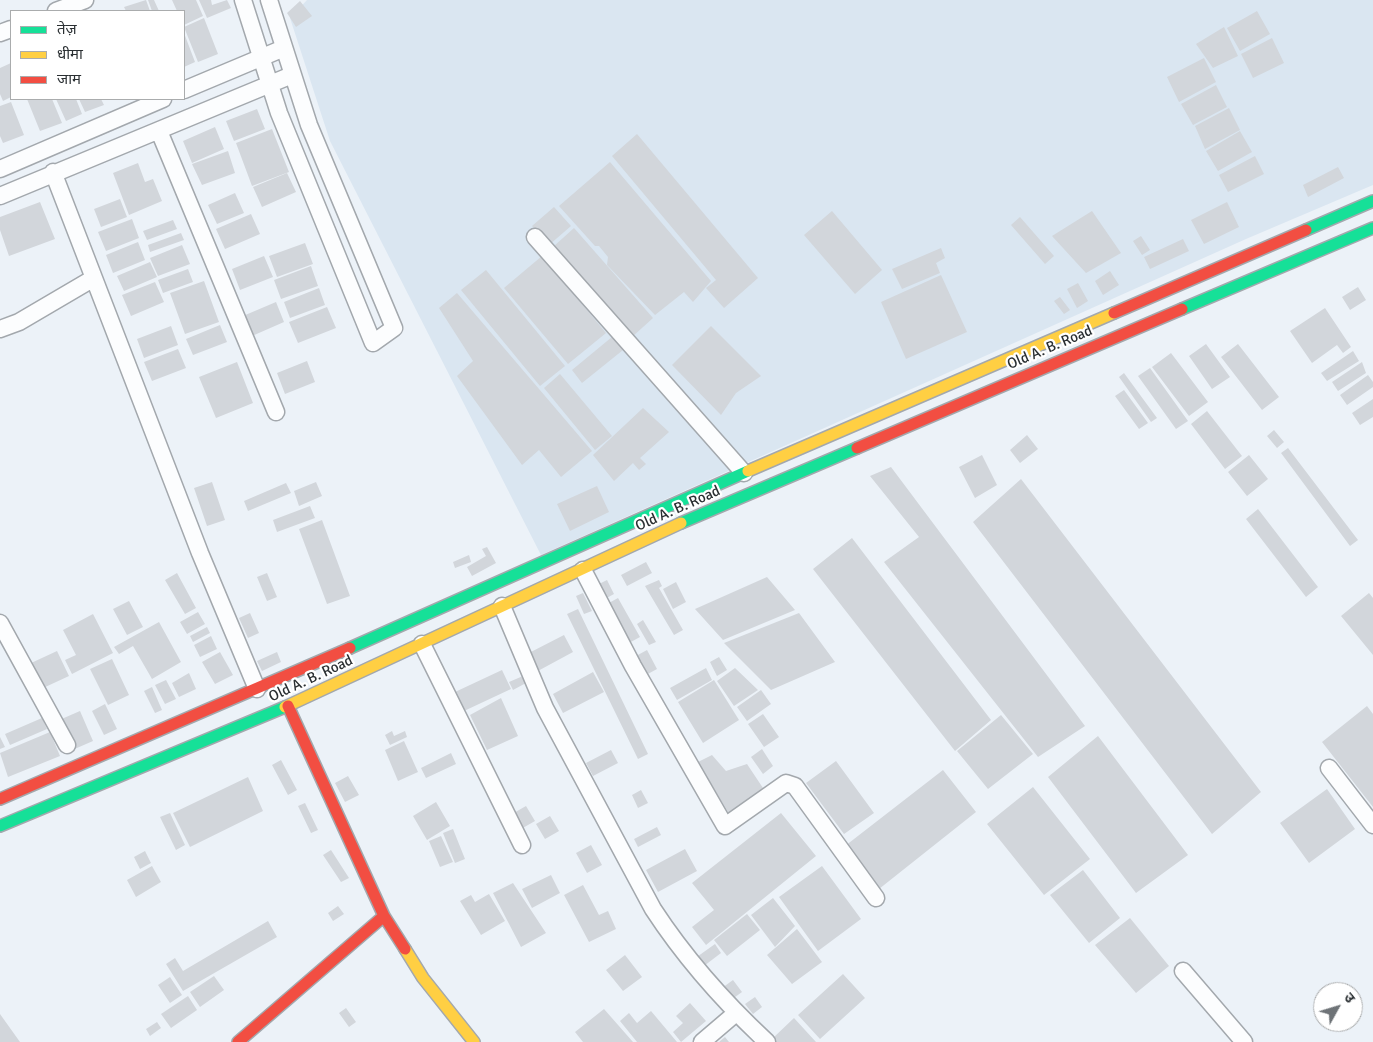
<!DOCTYPE html>
<meta charset="utf-8">
<style>
body{margin:0}
#map{position:relative;width:1373px;height:1042px;overflow:hidden;background:#ecf2f8;font-family:Signika,"Noto Sans Devanagari",sans-serif}
canvas{display:block}
.legend{position:absolute;left:10px;top:10px;width:175px;height:90px;box-sizing:border-box;background:#fff;border:1px solid #aaacad;margin:0;padding:6px 9px;list-style:none;font-size:15px;color:#2a2f32}
.legend li{display:flex;align-items:center;gap:10px;height:25px}
.legend b{width:25px;border:1px solid #aaacad}
.north{position:absolute;left:1313px;top:982px;width:50px;height:50px;box-sizing:border-box;background:#fff;border:1px solid #aaacad;border-radius:50%;rotate:51deg;font-size:14px;font-weight:700;line-height:20px;text-align:center;color:#2a2f32}
.north::after{content:'';display:block;margin:auto;width:18px;height:22px;background:#6e7377;clip-path:polygon(50% 0,100% 100%,50% 72%,0 100%)}
</style>
<div id="map">
<canvas width="1373" height="1042"></canvas>
<ul class="legend">
<li><b style="height:6px;background:#16e098"></b>तेज़</li>
<li><b style="height:6px;background:#ffcf43"></b>धीमा</li>
<li><b style="height:6px;background:#f24e42"></b>जाम</li>
</ul>
<div class="north">उ</div>
</div>
<script>
const ctx = document.querySelector('canvas').getContext('2d');
ctx.lineJoin = 'round';
function paint(path, color) {
  ctx.fillStyle = color;
  ctx.fill(path, 'evenodd');
}
function stroke(path, color, width, dash) {
  ctx.strokeStyle = color;
  ctx.lineWidth = width;
  ctx.lineCap = dash ? 'butt' : 'round';
  ctx.setLineDash(dash || []);
  ctx.stroke(path);
}
function drawText(font, color, halo, rows, align = 'center') {
  ctx.font = font + ' Signika,sans-serif';
  ctx.lineWidth = 4.5;
  ctx.setLineDash([]);
  ctx.textBaseline = 'middle';
  ctx.strokeStyle = halo;
  ctx.fillStyle = color;
  for (const [text, x, y, turn = 0] of rows) {
    ctx.save();
    ctx.translate(x, y);
    ctx.rotate((+turn || 0) * Math.PI / 180);
    ctx.textAlign = isNaN(turn) ? turn : align;
    if (halo) ctx.strokeText(text, 0, 0);
    ctx.fillText(text, 0, 0);
    ctx.restore();
  }
}
const built = new Path2D(`
 M307,0H1373V185L1246,239L541,555L330,141L290,18Z`);
const building = new Path2D(`
 M146,0L150,11H126L124,7Z
 M148,0H154L159,11H152Z
 M172,0H196L203,16L184,25V11H177Z
 M199,0H211L212,5L227,0L231,8L207,18Z
 M300,1L312,16L296,27L287,13Z
 M1257,11L1270,34L1240,51L1227,28Z
 M204,18L218,54L198,62L184,27Z
 M1224,27L1238,56L1213,68L1196,44Z
 M184,33L195,62L184,67Z
 M1272,38L1284,63L1253,78L1241,54Z
 M1204,58L1216,82L1179,102L1167,77Z
 M11,63V97L3,101L0,94V68Z
 M1216,85L1227,107L1193,125L1181,104Z
 M27,99H52L62,123L40,131Z
 M56,99H76L82,114L66,121Z
 M79,99H101L104,105L85,112Z
 M11,102L24,135L3,143L0,136V106Z
 M1229,108L1240,130L1205,149L1195,126Z
 M257,109L265,129L234,141L226,121Z
 M215,127L224,149L192,163L183,141Z
 M272,129L289,172L252,186L236,143Z
 M1240,131L1252,152L1218,171L1206,151Z
 M637,134L758,278L724,308L706,288L716,280L612,156Z
 M228,151L235,173L202,185L192,164Z
 M1255,156L1264,174L1228,192L1219,175Z
 M610,162L711,281L693,302L684,292L655,315L607,265L608,257L599,246H595L559,206Z
 M138,163L145,182L153,179L162,201L129,215L113,173Z
 M1338,167L1344,178L1308,197L1303,185Z
 M287,173L296,192L262,207L253,187Z
 M235,193L244,213L217,224L208,205Z
 M120,199L127,217L101,227L94,209Z
 M40,202L55,239L9,256L0,230V217Z
 M1227,202L1239,227L1204,244L1191,220Z
 M554,207L571,226L549,245L532,226Z
 M832,211L882,270L855,294L804,235Z
 M1092,211L1121,253L1086,273L1052,236Z
 M251,214L260,234L225,249L216,229Z
 M1020,217L1054,256L1045,264L1011,225Z
 M132,219L139,238L106,251L98,232Z
 M173,220L177,229L147,240L143,231Z
 M574,228L653,318L632,337L553,247Z
 M181,233L184,240L150,252L148,245Z
 M1141,236L1150,250L1142,255L1133,241Z
 M1183,239L1189,251L1150,269L1144,257Z
 M138,242L145,260L113,273L106,255Z
 M305,243L313,264L277,277L269,256Z
 M182,245L190,264L158,276L150,258Z
 M941,248L945,258L936,263L940,273L902,289L892,269Z
 M264,256L273,277L240,290L232,269Z
 M542,256L606,333L568,364L504,288Z
 M150,262L157,277L124,291L117,276Z
 M311,266L318,286L281,299L274,280Z
 M188,269L193,282L163,293L158,280Z
 M486,270L565,366L540,386L461,290Z
 M1110,271L1119,285L1103,295L1095,281Z
 M941,275L967,332L906,359L881,302Z
 M204,281L219,322L185,334L170,293Z
 M155,282L164,302L131,316L122,295Z
 M1078,283L1088,301L1077,308L1067,289Z
 M1358,287L1366,300L1350,310L1342,297Z
 M319,288L325,305L290,318L284,302Z
 M457,293L592,451L561,477L539,450L522,465L457,376L473,361L439,308Z
 M1060,297L1070,310L1064,314L1054,301Z
 M276,302L284,322L252,336L243,316Z
 M327,307L336,328L298,343L289,322Z
 M1325,308L1351,347L1343,353L1337,345L1312,363L1290,331Z
 M220,325L227,342L193,355L186,339Z
 M171,326L178,345L144,358L137,339Z
 M711,326L761,376L736,393L721,415L672,365Z
 M612,337L623,350L582,383L572,370Z
 M1206,344L1230,377L1212,389L1189,356Z
 M1238,344L1279,397L1262,410L1221,357Z
 M178,349L186,368L152,381L144,362Z
 M1353,351L1359,361L1327,381L1321,373Z
 M1171,353L1208,402L1189,416L1152,367Z
 M307,361L315,382L285,394L277,373Z
 M237,362L253,403L216,418L199,377Z
 M1362,362L1366,373L1338,391L1332,382Z
 M1150,368L1188,421L1176,429L1138,376Z
 M1124,373L1157,418L1151,422L1119,377Z
 M560,374L612,436L595,450L544,388Z
 M1368,375L1373,382V387L1347,405L1340,395Z
 M1124,390L1148,423L1139,429L1115,396Z
 M1373,399V417L1360,425L1352,413Z
 M643,408L669,432L640,458L646,464L639,470L633,463L614,481L593,455Z
 M1207,411L1242,456L1225,469L1191,424Z
 M1274,430L1284,442L1277,448L1267,436Z
 M1027,435L1038,449L1020,463L1010,450Z
 M1288,448L1358,540L1350,546L1281,453Z
 M982,455L997,485L975,498L959,467Z
 M1249,455L1268,479L1247,496L1228,472Z
 M891,467L1085,726L1038,757L884,562L919,537L870,476Z
 M1021,479L1261,792L1212,834L973,522Z
 M212,482L225,520L207,526L194,488Z
 M316,482L322,496L299,506L294,491Z
 M286,483L291,493L248,511L244,501Z
 M597,486L609,512L570,531L557,504Z
 M310,506L315,518L277,532L273,520Z
 M1258,509L1318,587L1306,597L1246,519Z
 M322,520L350,596L327,604L299,529Z
 M852,538L991,720L955,751L813,569Z
 M487,547L496,563L472,576L467,567L486,556L482,549Z
 M469,555L471,562L455,568L453,562Z
 M646,562L652,573L627,586L621,575Z
 M177,573L196,608L185,614L165,580Z
 M267,573L277,597L267,601L257,577Z
 M767,577L795,610L723,640L695,609Z
 M607,580L614,594L603,600L595,586Z
 M659,580L662,586L659,588L683,630L674,635L645,586Z
 M676,582L686,602L673,609L663,589Z
 M583,593L592,611L584,614L576,596Z
 M1369,593L1373,598V655L1341,616Z
 M618,598L640,637L629,643L607,604Z
 M129,601L143,627L127,635L113,609Z
 M578,609L648,754L638,759L567,614Z
 M198,612L205,624L187,634L180,622Z
 M250,613L259,633L248,638L239,618Z
 M799,613L835,662L771,690L724,643Z
 M93,614L113,653L72,674L65,660L76,655L63,630Z
 M643,620L656,642L649,645L637,624Z
 M159,622L181,662L152,679L133,646L119,654L114,647Z
 M207,627L210,633L193,642L190,636Z
 M564,635L573,652L536,672L527,654Z
 M211,636L217,649L200,657L194,645Z
 M647,650L657,669L646,675L636,656Z
 M57,651L69,676L41,689L29,664Z
 M220,652L233,675L215,684L202,662Z
 M277,652L281,662L262,671L257,661Z
 M719,657L727,670L717,676L710,662Z
 M112,659L129,695L108,705L90,669Z
 M706,668L712,680L677,700L670,688Z
 M735,668L758,690L734,706L717,681Z
 M502,670L511,689L464,711L455,692Z
 M593,672L604,692L563,713L553,694Z
 M189,673L196,689L179,697L172,683Z
 M523,676L526,683L513,690L509,682Z
 M166,680L176,699L165,704L155,685Z
 M714,680L739,720L703,743L678,702Z
 M152,687L162,710L155,713L144,691Z
 M761,690L771,704L747,721L737,707Z
 M501,698L518,736L487,750L470,715Z
 M105,704L117,729L104,735L92,711Z
 M1367,706L1373,714V807L1322,742Z
 M80,711L93,741L70,751L57,721Z
 M763,714L779,737L764,747L748,724Z
 M1001,715L1033,754L988,789L957,751Z
 M42,718L47,729L10,745L5,734Z
 M392,731L394,736L405,731L407,737L390,745L385,735Z
 M50,732L60,756L8,777L0,753Z
 M1098,736L1188,855L1136,893L1048,777Z
 M0,737L5,747L0,749Z
 M404,741L418,772L398,781L385,750Z
 M762,749L773,766L763,774L751,757Z
 M611,750L618,763L593,776L586,763Z
 M451,753L456,764L426,778L421,768Z
 M712,755L726,771L747,764L767,794L731,817L698,762Z
 M281,760L297,790L288,795L272,765Z
 M836,761L874,813L844,834L806,783Z
 M943,770L976,812L879,889L845,846Z
 M348,776L359,795L345,802L335,783Z
 M248,777L263,811L190,847L173,813Z
 M1033,787L1090,859L1044,895L987,824Z
 M1327,789L1355,829L1309,863L1280,823Z
 M641,790L648,803L638,808L632,795Z
 M436,802L450,826L427,840L413,816Z
 M305,803L318,830L311,833L298,806Z
 M526,806L535,821L521,829L512,814Z
 M170,813L185,845L176,850L160,817Z
 M781,813L816,856L706,945L692,927L714,910L692,883Z
 M550,816L559,831L545,839L536,824Z
 M657,827L661,835L638,847L634,839Z
 M453,829L465,859L455,863L443,833Z
 M441,836L453,862L440,867L429,841Z
 M591,845L602,865L587,873L576,853Z
 M685,849L697,871L658,892L646,870Z
 M331,850L349,878L341,882L323,855Z
 M145,851L151,863L140,869L134,857Z
 M152,866L161,882L136,897L127,880Z
 M822,866L861,919L818,951L779,897Z
 M1083,870L1120,918L1089,943L1050,895Z
 M551,875L560,893L532,908L522,889Z
 M513,883L546,933L521,947L493,893Z
 M583,885L599,915L608,911L616,929L589,942L564,895Z
 M489,894L505,921L481,935L460,901L471,895L475,902Z
 M773,898L795,926L775,947L751,915Z
 M338,906L344,914L333,921L328,913Z
 M747,914L760,930L727,956L714,940Z
 M1130,918L1169,966L1136,993L1095,945Z
 M268,921L277,937L183,991L166,964L175,958L183,971Z
 M797,929L822,962L792,984L767,955Z
 M715,944L721,953L700,969L694,959Z
 M625,955L642,977L623,991L606,970Z
 M843,974L865,998L820,1039L798,1015Z
 M214,976L224,990L200,1007L190,992Z
 M170,977L182,995L170,1003L158,985Z
 M733,980L742,992L731,1000L722,988Z
 M188,996L197,1010L171,1028L161,1014Z
 M755,997L762,1007L753,1014L745,1004Z
 M690,1003L706,1021L681,1042L673,1032L683,1023L676,1016Z
 M346,1008L356,1022L349,1027L339,1013Z
 M604,1009L633,1042H583L575,1032Z
 M651,1011L677,1042H637L620,1021L629,1013L637,1023Z
 M0,1014L20,1042H0Z
 M794,1018L816,1042H776L773,1038Z
 M157,1022L161,1028L150,1036L146,1029Z
 M725,1037L729,1042H719Z`);
const street = new Path2D(`
 M243,0L279,113L373,343L394,328L309,125L269,0
 M56,11L85,0
 M0,33L11,29
 M184,90L284,48
 M159,131L276,412
 M0,169L163,99
 M53,172L200,553L257,689
 M0,196L292,75
 M535,237L744,473
 M0,329L19,322L94,278
 M583,570L633,666L725,826L786,783L795,786L876,898
 M502,606L545,708L653,909C685,958 724,1002 767,1042
 M0,623L67,745
 M422,644L522,845
 M1329,768L1373,825
 M1183,971L1244,1042
 M702,1042L736,1013`);
const fast = new Path2D(`
 M1306,230L1373,201
 M1182,309L1373,228
 M681,523L857,448
 M350,648L748,471
 M0,826L285,707`);
const slow = new Path2D(`
 M748,471L1114,313
 M285,707L681,523
 M405,949L423,978L474,1042`);
const jam = new Path2D(`
 M1114,313L1306,230
 M857,448L1182,309
 M288,706L384,916L405,949
 M0,799L350,648
 M238,1042L384,916`);
const streetNames = [
 ["Old A. B. Road",1050,348,-23],
 ["Old A. B. Road",678,509,-24],
 ["Old A. B. Road",311,679,-25]
];
paint(built, '#dae6f1');
paint(building, '#d2d6db');
stroke(street, '#a3a8ad', 19);
stroke(fast, '#a3a8ad', 14);
stroke(slow, '#a3a8ad', 14);
stroke(jam, '#a3a8ad', 14);
stroke(street, '#fcfdfe', 16);
stroke(fast, '#16e098', 11);
stroke(slow, '#ffcf43', 11);
stroke(jam, '#f24e42', 11);
drawText('15px', '#2a2f32', '#fff', streetNames);
</script>
